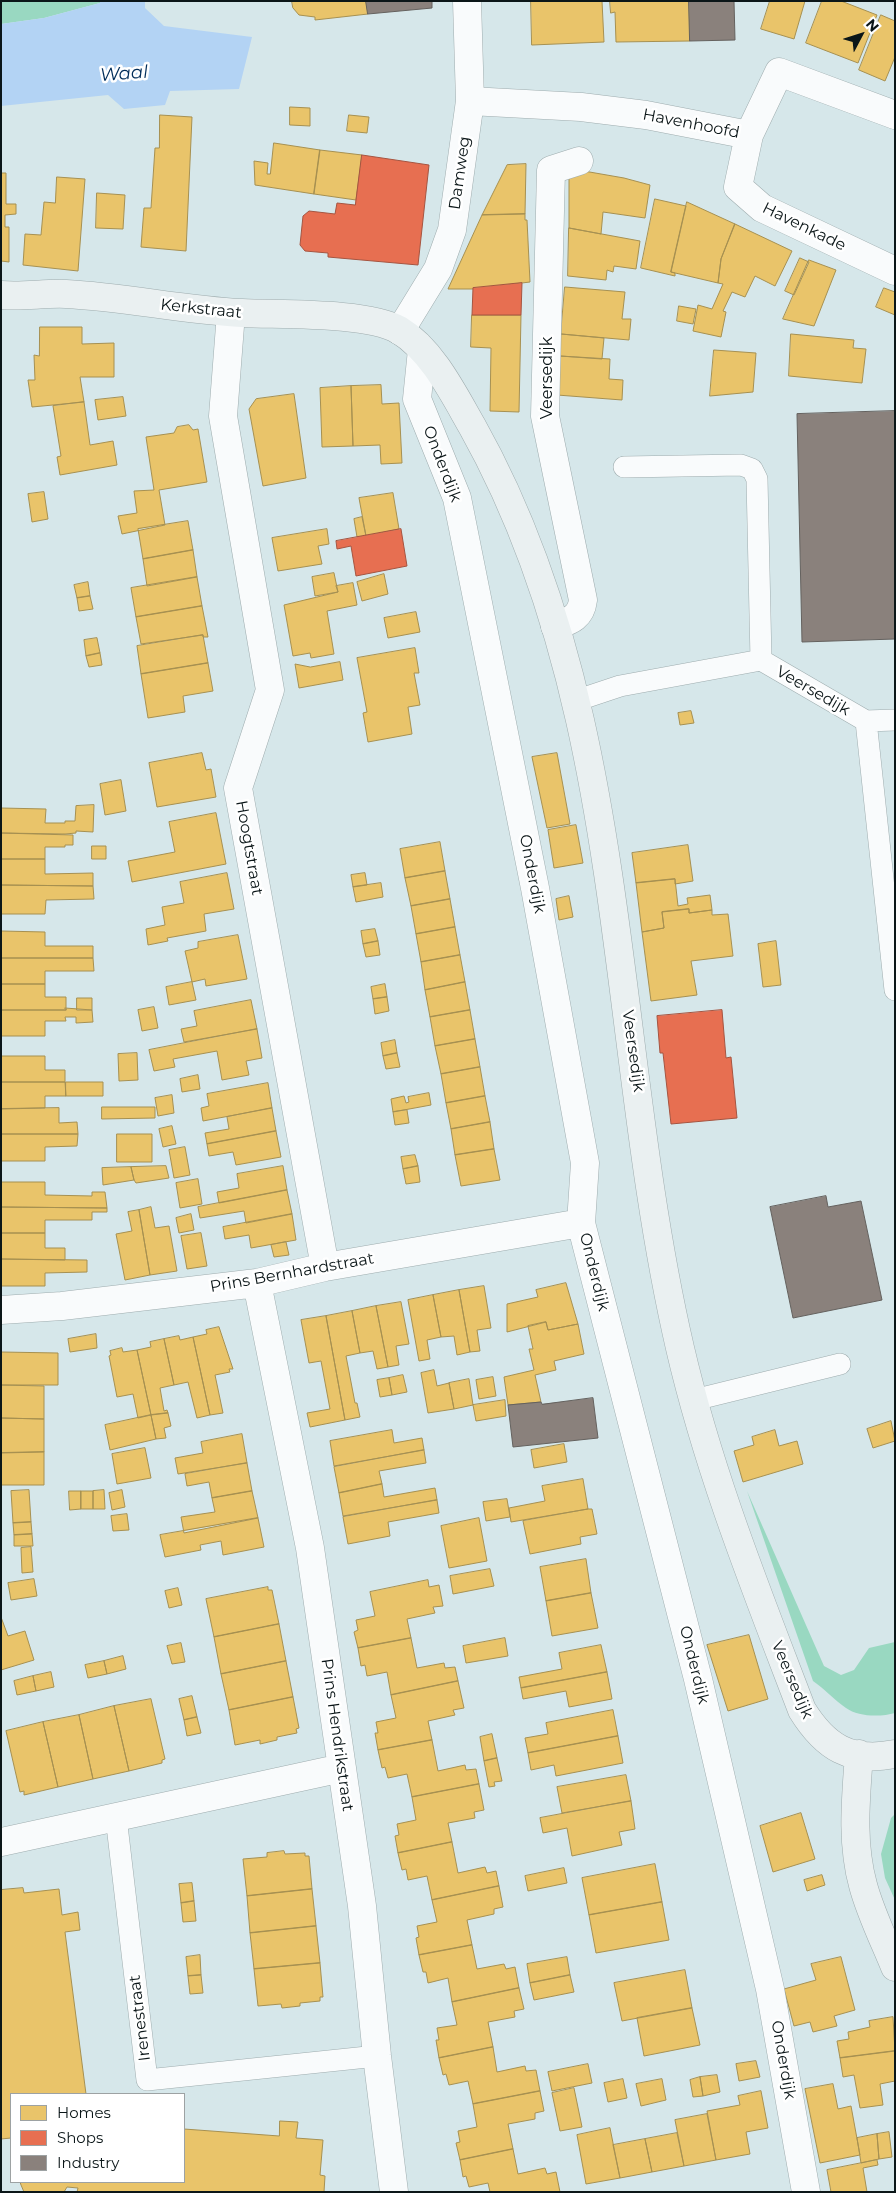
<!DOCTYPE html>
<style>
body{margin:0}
#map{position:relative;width:896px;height:2193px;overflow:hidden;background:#d6e7ea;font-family:Montserrat,sans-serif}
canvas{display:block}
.frame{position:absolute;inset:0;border:2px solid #0b1618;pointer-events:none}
.legend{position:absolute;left:10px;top:2093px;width:175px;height:90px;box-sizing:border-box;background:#fff;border:1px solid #9da2a3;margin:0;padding:6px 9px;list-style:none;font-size:15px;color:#0b1618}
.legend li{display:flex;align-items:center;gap:10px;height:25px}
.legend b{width:25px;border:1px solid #9da2a3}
.north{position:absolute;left:836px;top:10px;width:50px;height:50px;-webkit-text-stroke:4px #fff;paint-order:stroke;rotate:50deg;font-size:14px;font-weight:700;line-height:20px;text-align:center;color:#0b1618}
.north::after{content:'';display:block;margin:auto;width:18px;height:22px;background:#0b1618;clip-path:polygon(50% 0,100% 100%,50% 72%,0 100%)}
</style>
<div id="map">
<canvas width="896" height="2193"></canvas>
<div class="frame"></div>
<ul class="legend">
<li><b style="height:14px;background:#e9c46a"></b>Homes</li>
<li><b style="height:14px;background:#e76f51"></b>Shops</li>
<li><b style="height:14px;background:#8a817c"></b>Industry</li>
</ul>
<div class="north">N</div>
</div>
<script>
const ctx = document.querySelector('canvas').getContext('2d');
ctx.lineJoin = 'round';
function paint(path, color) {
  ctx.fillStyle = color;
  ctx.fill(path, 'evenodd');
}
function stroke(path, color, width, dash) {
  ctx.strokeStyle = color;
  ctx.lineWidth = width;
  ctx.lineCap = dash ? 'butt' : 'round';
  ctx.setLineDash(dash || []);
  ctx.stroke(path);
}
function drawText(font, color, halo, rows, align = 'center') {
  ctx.font = font + ' Montserrat,sans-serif';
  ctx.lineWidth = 5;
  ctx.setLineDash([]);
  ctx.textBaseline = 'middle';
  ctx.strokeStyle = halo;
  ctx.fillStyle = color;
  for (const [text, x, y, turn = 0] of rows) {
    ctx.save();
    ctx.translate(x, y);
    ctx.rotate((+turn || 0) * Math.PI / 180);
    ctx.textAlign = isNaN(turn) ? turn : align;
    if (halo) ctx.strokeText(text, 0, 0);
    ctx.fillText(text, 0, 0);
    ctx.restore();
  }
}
const green = new Path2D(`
 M1,1H100V3L44,18L1,24Z
 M747,1491L824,1666L841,1675L854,1670L869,1648L895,1642V1713C881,1717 858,1717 846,1708C834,1700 825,1689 813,1681Z
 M895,1814V1900L885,1878L881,1854L891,1818Z`);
const water = new Path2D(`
 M100,1H145V8L164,26L252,37L239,89L170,91L165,105L124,109L108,95L1,106V24L44,18L100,3Z`);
const homes = new Path2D(`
 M292,1H366L368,14L315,20V17L299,15L293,8Z
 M531,1H602L604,42L532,45Z
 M610,1H689L690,41L616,42L615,12L611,13Z
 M770,1H805L794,39L761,29Z
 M822,1H841L877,15L858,63L806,43Z
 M881,15L895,21V57L885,81L859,70Z
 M290,107L310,108V126L290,125Z
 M160,115L192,117L186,251L141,247L144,208H151L155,148H159Z
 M349,115L369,117L367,133L347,131Z
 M274,143L320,150L314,194L255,185L254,161L268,163L267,174H270Z
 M320,150L362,155L356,200L314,194Z
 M526,164L525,214L482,215L507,165Z
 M578,170L624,178L650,185L645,218L603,212L601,234L569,228V177Z
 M1,173H6V204H16V214L5,215V227H9V262L1,261Z
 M57,177L85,179L78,271L23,265L25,234L41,235L44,202L55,203Z
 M97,193L125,195L123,229L96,228Z
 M655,199L686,206L671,272L675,273V276L641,268Z
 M687,202L735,224L721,259L718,283L671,272Z
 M525,214V220H527L530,282L473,289H448L482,215Z
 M735,224L792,251L775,286L755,276L745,297L732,292L723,311L726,312L721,337L693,331L698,305L712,309L723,284L718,283L721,259Z
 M569,228L640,241L636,269L614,266L613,272L607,270L606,280L568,276Z
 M800,258L809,262L794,295L785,291Z
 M809,260L836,270L814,326L783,319Z
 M565,287L625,292L622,319H631L629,340L561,334Z
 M884,288L895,292V315L876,307Z
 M679,306L696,309L693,324L677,321Z
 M472,315H521L519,412L490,411L491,348L471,347Z
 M40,327H82V344L114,343V377H80L84,402L32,407L28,380H35L34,355L39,356Z
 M561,334L604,338L602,359L560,356Z
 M791,334L854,340L853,348L866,349L862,383L789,376Z
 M714,350L756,353L753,392L710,396Z
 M560,356L610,359L609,379L623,380L622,400L557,395Z
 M381,385L382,404L399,403L402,463L381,464L380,445L353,446L351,386Z
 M351,386L353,446L322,447L320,388Z
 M294,394L306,478L263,486L249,409L256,399Z
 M123,397L126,416L98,420L95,400Z
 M84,402L90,445L113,441L117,465L60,475L57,457L61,456L53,406Z
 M189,425L193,430L198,429L207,482L159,490L165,525L122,534L118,516L137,513L134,491L154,490L146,437L174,433L177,427Z
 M44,492L48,519L32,522L28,494Z
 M393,493L399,529L366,536L359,498Z
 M362,517L366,536L357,537L354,519Z
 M188,521L193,550L143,559L138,529Z
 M327,529L329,544L318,546L322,564L278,571L272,538Z
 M193,550L197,577L147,586L143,559Z
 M334,573L338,592L315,596L312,577Z
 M384,574L388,594L362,601L357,582Z
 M197,577L202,606L136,617L131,588Z
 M88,582L90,596L77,598L74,585Z
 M353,583L357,605L327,611L334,654L311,658L310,653L293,656L284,605L338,592L336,586Z
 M90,596L93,609L79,611L77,598Z
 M202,606L208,637H203V635L141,644L136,617Z
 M416,612L420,632L388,638L384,618Z
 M203,635L208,663L141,674L137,646Z
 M97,638L100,653L86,656L84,640Z
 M415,648L419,673H414L420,705L408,707L412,734L368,742L363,713L367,712L357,658Z
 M100,653L102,665L89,667L86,656Z
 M340,662L343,680L299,688L295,664L310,667Z
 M208,663L213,691L183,696L185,712L148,718L141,674Z
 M691,711L694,723L680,725L678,713Z
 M202,753L206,770L211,769L216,797L157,807L149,763Z
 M557,753L570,824L547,828L532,757Z
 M121,780L126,811L105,815L100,784Z
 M94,805L93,832L76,831V833L65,834L1,833V808L46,809L45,823H65V821H75L76,806Z
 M216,813L226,864L132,882L128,861L175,852L169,822Z
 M576,825L583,863L554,868L548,830Z
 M1,833L73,835V845H65V847H45V859H1Z
 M440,842L445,871L405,878L400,849Z
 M688,845L693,881L675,884V879L636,883L632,853Z
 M92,846H106V859H92Z
 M1,859H45V874L93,873V886L1,885Z
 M445,871L450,899L411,906L405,878Z
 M227,873L234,909L204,914L206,931L167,938L168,941L148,945L146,929L165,925L162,907L184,903L180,882Z
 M365,873L367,885L353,887L351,875Z
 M675,879L678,906L688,904L687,898L710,895L712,910L689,913V909L662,912L664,928L642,932L636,883Z
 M381,883L383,897L356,902L353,887Z
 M1,885L93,886L94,899L46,900L45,914H1Z
 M569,896L573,917L559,920L556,899Z
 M450,899L455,927L416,934L411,906Z
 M689,909V913L712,910V915L728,914L733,956L691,961L697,995L651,1001L642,932L664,928L662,912Z
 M455,927L460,955L421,962L416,934Z
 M375,929L378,941L363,944L361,931Z
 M1,931L45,932V946H93V958H1Z
 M238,935L247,979L206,986L205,979L192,982L185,951L198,948V942Z
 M378,941L380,955L366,957L363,944Z
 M776,941L781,985L763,987L758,944Z
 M460,955L465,982L425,990L421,962Z
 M1,958H93L94,971H45V984H1Z
 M192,982L196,1000L169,1005L166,987Z
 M465,982L470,1010L430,1017L425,990Z
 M1,984H45V997H66V1010H1Z
 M385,984L387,997L373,999L371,987Z
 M387,997L389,1011L375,1014L373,999Z
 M77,998H92V1010H77Z
 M251,1000L257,1029L184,1042L181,1029L197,1026L194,1011Z
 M154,1007L158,1028L142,1031L138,1010Z
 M65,1008L92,1010L93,1022L76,1023V1017H65L66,1021H45V1036H1V1010H66Z
 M470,1010L475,1039L435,1046L430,1017Z
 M257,1029L262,1058L246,1061L249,1075L222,1080L217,1051L173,1059L175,1067L154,1071L149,1050Z
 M475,1039L480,1067L441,1074L435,1046Z
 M395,1040L397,1053L383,1056L381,1043Z
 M137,1053L138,1080L119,1081L118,1054Z
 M397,1053L400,1067L386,1069L383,1056Z
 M1,1056H45V1070H65V1082H1Z
 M480,1067L485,1096L446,1103L441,1074Z
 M198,1075L200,1089L182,1092L180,1079Z
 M1,1082H65L66,1096H45V1108L1,1109Z
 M66,1082H103V1096H66Z
 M268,1083L272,1108L203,1121L201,1108L209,1106L207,1094Z
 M429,1093L431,1105L393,1112L391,1099L404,1096L406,1103L409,1102L408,1097Z
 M172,1095L174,1113L158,1116L155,1098Z
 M485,1096L490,1122L451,1129L446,1103Z
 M102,1107H155V1118L102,1119Z
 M59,1108V1123L77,1122L78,1134H1V1109Z
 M272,1108L276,1131L207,1144L205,1133L229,1129L227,1117Z
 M407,1110L409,1123L395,1125L393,1112Z
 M490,1122L494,1149L455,1155L451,1129Z
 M172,1126L176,1144L163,1147L159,1129Z
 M276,1131L281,1157L236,1165L233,1152L209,1156L207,1144Z
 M1,1134H78L77,1146L45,1147V1161H1Z
 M117,1134H152V1162H117Z
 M185,1147L190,1175L174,1178L169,1150Z
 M494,1149L500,1180L461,1186L455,1155Z
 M415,1155L418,1166L403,1169L401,1157Z
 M166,1166L169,1178L136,1183L134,1180L131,1167Z
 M283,1166L287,1190L219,1203L217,1192L239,1188L237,1174Z
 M418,1166L420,1182L406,1184L403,1169Z
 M131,1167L134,1180L103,1185L102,1168Z
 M198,1179L202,1204L180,1208L176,1183Z
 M1,1182H45V1195L92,1196V1192H105L107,1208L1,1207Z
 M287,1190L292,1214L246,1223L244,1211L200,1218L198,1207Z
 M1,1207L107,1208V1212H92V1220H45V1233H1Z
 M151,1207L155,1228L169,1226L177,1271L150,1275L139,1210Z
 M139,1210L150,1275L125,1280L116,1234L132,1231L128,1212Z
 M191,1214L194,1230L179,1233L176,1218Z
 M292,1214L296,1240L251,1248L249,1235L225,1239L223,1227Z
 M1,1233H45V1248H65V1260L1,1259Z
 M201,1233L207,1266L187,1269L181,1236Z
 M286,1242L289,1255L274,1257L271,1245Z
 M1,1259L87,1260V1272L45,1273V1286H1Z
 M566,1283L578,1324L548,1330L546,1322L507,1332V1304L538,1297L536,1290Z
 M484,1286L491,1328L477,1330L480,1351L470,1352L459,1290Z
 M459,1290L470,1352L457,1355L454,1336L441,1337L433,1295Z
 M433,1295L441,1337L427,1340L430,1359L419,1361L408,1300Z
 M401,1302L409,1344L396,1346L399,1365L388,1367L376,1306Z
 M376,1306L388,1367L377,1369L373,1351L360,1353L352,1311Z
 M352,1311L360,1353L346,1356L355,1403H357L360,1417L345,1420L326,1316Z
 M326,1316L345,1420L310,1427L307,1413L330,1409L321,1361L309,1363L301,1320Z
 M546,1322L548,1330L578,1324L584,1354L554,1361L556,1370L535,1375L541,1402L508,1405L504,1377L534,1370L529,1349H533L528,1326Z
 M219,1327L233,1369H229L230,1372L215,1375L223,1413L210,1415L193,1337L207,1334L206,1330Z
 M96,1334L97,1348L70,1352L68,1339Z
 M179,1336L180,1340L193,1337L210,1415L197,1418L188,1382L174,1385L164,1339Z
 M164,1339L174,1385L160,1388L164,1411L167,1410L168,1413L151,1415L137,1350L151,1347L150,1342Z
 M122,1348L123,1352L137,1350L151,1415L138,1418L133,1394L117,1397L109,1356L111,1355L110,1351Z
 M1,1352L58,1353V1385H1Z
 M434,1370L437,1386L449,1383L454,1409L428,1413L421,1373Z
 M403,1375L407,1392L392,1395L389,1378Z
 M493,1377L496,1396L479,1399L476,1380Z
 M389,1378L392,1395L380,1397L377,1380Z
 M469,1379L473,1405L454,1409L449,1383Z
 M1,1385L44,1386V1419L1,1418Z
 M505,1400L506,1416L476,1421L473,1405Z
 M168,1413L171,1426L164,1428L166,1438L156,1439L151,1415Z
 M151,1415L156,1439L110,1450L105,1425Z
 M1,1418L44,1419V1452L1,1453Z
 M891,1421L895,1441L873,1448L867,1429Z
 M392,1430L394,1443L422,1438L424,1450L334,1466L330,1441Z
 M775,1430L779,1446L797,1441L803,1464L743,1482L734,1451L754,1445L752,1437Z
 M242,1434L247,1463L178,1474L175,1458L203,1453L201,1442Z
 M564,1444L567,1462L534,1468L531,1450Z
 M145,1448L151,1478L117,1484L112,1454Z
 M424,1450L426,1463L379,1471L382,1484L339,1493L334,1467Z
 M44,1452V1485H1V1453Z
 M247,1463L252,1491L212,1498L209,1482L187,1486L185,1474Z
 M583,1479L588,1509L511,1522L509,1508L545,1501L542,1486Z
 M382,1484L384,1497L435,1488L437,1500L343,1516L339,1493Z
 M29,1490L31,1522L13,1523L11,1491Z
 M104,1490L105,1509H93V1491Z
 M122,1490L125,1507L112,1510L109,1493Z
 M69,1491H81V1509L70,1510Z
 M81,1491H93V1509H81Z
 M252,1491L258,1518L184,1533L181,1517L215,1512L212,1498Z
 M507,1499L510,1517L486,1521L483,1502Z
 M437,1500L439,1513L388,1522L390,1536L348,1544L343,1517Z
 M588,1509H592L597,1534L580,1537L581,1544L530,1554L523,1521Z
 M127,1514L129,1530L113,1531L111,1516Z
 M258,1518L264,1547L223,1555L221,1541L200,1545L201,1550L165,1557L160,1535Z
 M479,1518L487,1561L449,1568L441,1526Z
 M31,1522L32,1534L14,1535L13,1523Z
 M32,1534L33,1546H14V1535Z
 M31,1547L33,1572L22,1573L21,1548Z
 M586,1559L591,1593L546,1601L540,1567Z
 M490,1569L494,1586L453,1594L450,1576Z
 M34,1579L37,1596L11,1600L8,1583Z
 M428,1580L429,1587L439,1585L443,1606L433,1607L435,1613L407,1619L411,1638L358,1648L354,1632L358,1630L356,1620L375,1616L370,1592Z
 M268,1587V1590H272L279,1624L214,1637L206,1599Z
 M178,1588L182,1605L169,1608L165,1591Z
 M591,1593L598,1628L552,1636L546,1601Z
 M1,1617L8,1636L25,1631L34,1660L1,1670Z
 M279,1624L286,1661L221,1674L214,1637Z
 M749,1635L768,1699L728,1711L707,1645Z
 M411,1638L417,1668L444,1663L445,1668L455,1667L458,1681L391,1695L387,1672L367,1676L365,1665L361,1666L358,1648Z
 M505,1638L508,1656L466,1663L463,1646Z
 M181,1643L185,1662L172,1664L167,1646Z
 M601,1645L607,1672L521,1688L519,1677L562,1669L559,1653Z
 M123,1656L126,1669L107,1674L104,1661Z
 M104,1661L107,1674L88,1678L85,1665Z
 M286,1661L293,1697L229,1710L221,1674Z
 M51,1672L54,1687L36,1691L33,1676Z
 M607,1672L612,1699L569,1707L566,1691L523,1699L521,1688Z
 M33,1676L36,1691L17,1695L14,1681Z
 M458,1681L464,1708L453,1710L455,1715L428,1721L432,1740L378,1750L375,1733H378L376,1722L396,1718L391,1695Z
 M192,1696L197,1717L184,1720L179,1699Z
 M293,1697L299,1728L296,1729L297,1733L277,1737V1740L260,1744V1740L235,1745L229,1710Z
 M151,1699L165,1759L162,1760V1763L129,1771L114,1706Z
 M114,1706L129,1771L93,1779L79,1715Z
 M613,1710L618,1736L528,1753L525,1738L548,1734L546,1723Z
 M79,1715L93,1779L58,1787L43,1722Z
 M197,1717L201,1733L187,1736L184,1720Z
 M43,1722L58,1787L24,1795V1791L20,1792L6,1731Z
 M492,1734L497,1758L484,1761L480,1737Z
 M618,1736L623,1763L556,1776L554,1765L531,1770L528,1753Z
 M432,1740L438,1771L465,1765L466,1770L476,1769L479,1784L412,1797L407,1774L388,1778L385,1767L382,1768L378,1750Z
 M497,1758L502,1781L494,1782L495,1786L489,1787L484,1761Z
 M626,1775L631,1801L562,1813L557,1787Z
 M479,1784L484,1810L474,1812L475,1818L448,1823L452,1842L398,1853L395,1836L399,1835L397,1824L416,1820L412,1797Z
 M631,1801L635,1829L619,1832L622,1845L572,1856L567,1828L543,1833L540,1818Z
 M801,1813L815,1859L773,1872L760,1826Z
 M452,1842L458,1873L485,1867L487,1873L496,1871L499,1886L432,1900L427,1876L408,1880L406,1869L402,1870L398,1853Z
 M284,1851L285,1854L305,1853V1856H309L312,1889L247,1896L243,1859L267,1857V1853Z
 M655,1864L662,1902L589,1915L582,1878Z
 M564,1868L567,1883L528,1891L525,1876Z
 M822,1875L825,1885L807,1891L804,1880Z
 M192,1883L194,1901L181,1903L179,1884Z
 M499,1886L503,1907L494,1909V1914L467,1920L472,1945L419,1955L416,1938L419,1937L417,1926L437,1922L432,1900Z
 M23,1888L24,1893L59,1889L62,1915L78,1912L80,1930L65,1932L86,2094H11V2138L1,2139V1890Z
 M312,1889L316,1926L250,1933L247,1896Z
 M194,1901L196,1921L183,1922L181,1903Z
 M662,1902L669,1940L596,1953L589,1915Z
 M316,1926L320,1963L254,1969L250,1933Z
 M472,1945L477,1969L504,1964L506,1969L515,1967L519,1988L452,2002L448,1978L428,1983L426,1972H423L419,1955Z
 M200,1955L201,1975L188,1976L186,1957Z
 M567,1957L570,1975L530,1983L527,1964Z
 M841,1957L855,2010L834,2016L837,2026L813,2032L810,2022L794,2026L784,1989L816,1980L811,1964Z
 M320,1963L323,1997H320V2001L300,2003V2006L282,2008L281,2004L258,2006L254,1969Z
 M685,1970L692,2008L622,2021L614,1983Z
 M201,1975L203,1993L190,1994L188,1976Z
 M570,1975L574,1992L534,2000L530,1983Z
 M519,1988L524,2009L514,2011L515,2017L488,2022L493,2047L439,2058L436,2040H439L437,2028L457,2025L452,2002Z
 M692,2008L700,2045L644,2056L637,2018Z
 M893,2017L895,2051L840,2058L837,2041L849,2039L848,2032L870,2027L869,2021Z
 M493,2047L497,2072L525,2066L526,2071L536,2070L540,2091L473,2104L468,2081L449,2085L446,2074L443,2075L439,2058Z
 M895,2051V2081L880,2084L883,2105L860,2108L854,2075L843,2077L840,2058Z
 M756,2061L760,2077L739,2081L736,2064Z
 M588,2064L592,2083L552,2091L548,2072Z
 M717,2075L720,2092L703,2096L700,2077Z
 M700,2077L703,2096L693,2097L690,2080Z
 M623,2079L627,2098L608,2102L604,2083Z
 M662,2079L666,2100L641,2106L636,2084Z
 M833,2084L838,2109L851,2106L860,2155L820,2163L805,2089Z
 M574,2088L582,2127L560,2131L552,2093Z
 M540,2091L544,2111L535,2113V2119L508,2124L513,2149L460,2160L456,2143L460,2142L458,2131L477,2127L473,2104Z
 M761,2091L768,2128L746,2132L750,2154L716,2160L707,2111L740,2105L738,2096Z
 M707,2114L716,2160L684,2166L675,2120Z
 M280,2121L298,2122L296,2138L323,2140L320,2175L325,2176L324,2192H77L78,2188L67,2187L64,2192H24L21,2185L20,2182H184V2129L279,2136Z
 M610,2128L620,2178L586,2184L577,2135Z
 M889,2132L892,2157L879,2159L877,2134Z
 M677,2133L684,2166L652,2172L645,2139Z
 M877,2134L879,2159L861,2163L857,2138Z
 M645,2139L652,2172L620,2178L613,2145Z
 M513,2149L518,2174L545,2168L547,2174L556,2172L560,2192H490L488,2183L469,2187L466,2176L463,2177L460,2160Z
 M877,2160L878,2165L863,2168L867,2192H831L827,2170Z`);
const shops = new Path2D(`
 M362,155L429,165L418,265L328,257V253L305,251L300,245L303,216L309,211L335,214L337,203L355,205Z
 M522,283L521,315H472L473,288Z
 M401,529L407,566L356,576L351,546L337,549L336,541Z
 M722,1010L726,1058L731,1057L737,1118L671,1124L663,1053H660L657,1016Z`);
const industry = new Path2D(`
 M366,1H432V8L368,14Z
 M689,1H734L735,40L690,41Z
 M895,411V639L802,642L797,414Z
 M826,1196L828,1207L861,1201L882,1300L793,1318L770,1207Z
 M593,1398L598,1438L513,1447L508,1405L541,1402L542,1404Z`);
const lane = new Path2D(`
 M761,660L866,721L895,720
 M575,701L620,686L761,660L757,479L752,469L741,465L624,467
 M866,721L895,990
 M694,1400L840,1364
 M116,1817L147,2080L377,2056`);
const street = new Path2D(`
 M470,101L581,107L646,115L749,135
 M895,115L779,72L749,135L738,187L762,208L895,271
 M231,313L223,416L270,690L238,788L325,1267
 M400,331L438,269L452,230L470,101L467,1
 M422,350L417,399L457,498L535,888L585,1163L581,1223L698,1679L770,1989L806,2192
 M555,626C569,621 581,618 583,600L545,416L551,170L579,161
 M257,1283L310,1548L362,1906L377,2056L394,2192
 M1,1310L62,1306L257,1283L325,1267L581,1223
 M1,1842L342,1768`);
const secondary = new Path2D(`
 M1,295C23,297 44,293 66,294C125,297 183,310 242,313C282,315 367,312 399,330C432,350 453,393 472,426C630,707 609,1042 680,1348C709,1473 757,1592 802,1710C825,1747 850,1763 895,1754
 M859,1754C856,1797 851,1842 863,1885C870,1912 884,1940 895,1967`);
const streetNames = [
 ["Havenhoofd",691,124,11],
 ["Damweg",460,173,-82],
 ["Havenkade",804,227,26],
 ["Kerkstraat",201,309,6],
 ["Veersedijk",547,378,-90],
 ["Onderdijk",442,464,69],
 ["Veersedijk",813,691,30],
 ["Hoogtstraat",249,848,80],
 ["Onderdijk",532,874,79],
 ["Veersedijk",633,1051,82],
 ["Onderdijk",594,1272,76],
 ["Prins Bernhardstraat",292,1273,-10],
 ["Onderdijk",694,1665,76],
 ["Veersedijk",792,1680,67],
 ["Prins Hendrikstraat",337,1735,82],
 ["Irenestraat",140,2018,-97],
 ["Onderdijk",783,2060,80]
];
const waterNames = [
 ["Waal",124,74,-4]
];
paint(green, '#99d8c1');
paint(water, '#b3d3f4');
paint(homes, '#e9c46a');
stroke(homes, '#a69051', 1);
paint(shops, '#e76f51');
stroke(shops, '#a55440', 1);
paint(industry, '#8a817c');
stroke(industry, '#64615e', 1);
stroke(lane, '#9eacae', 22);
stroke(street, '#9eacae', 29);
stroke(secondary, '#9eacae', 29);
stroke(lane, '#f9fbfc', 21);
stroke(street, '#f9fbfc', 28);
stroke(secondary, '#eaf0f1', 28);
drawText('16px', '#0b1618', '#fff', streetNames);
drawText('italic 18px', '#002d5a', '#fff', waterNames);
</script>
